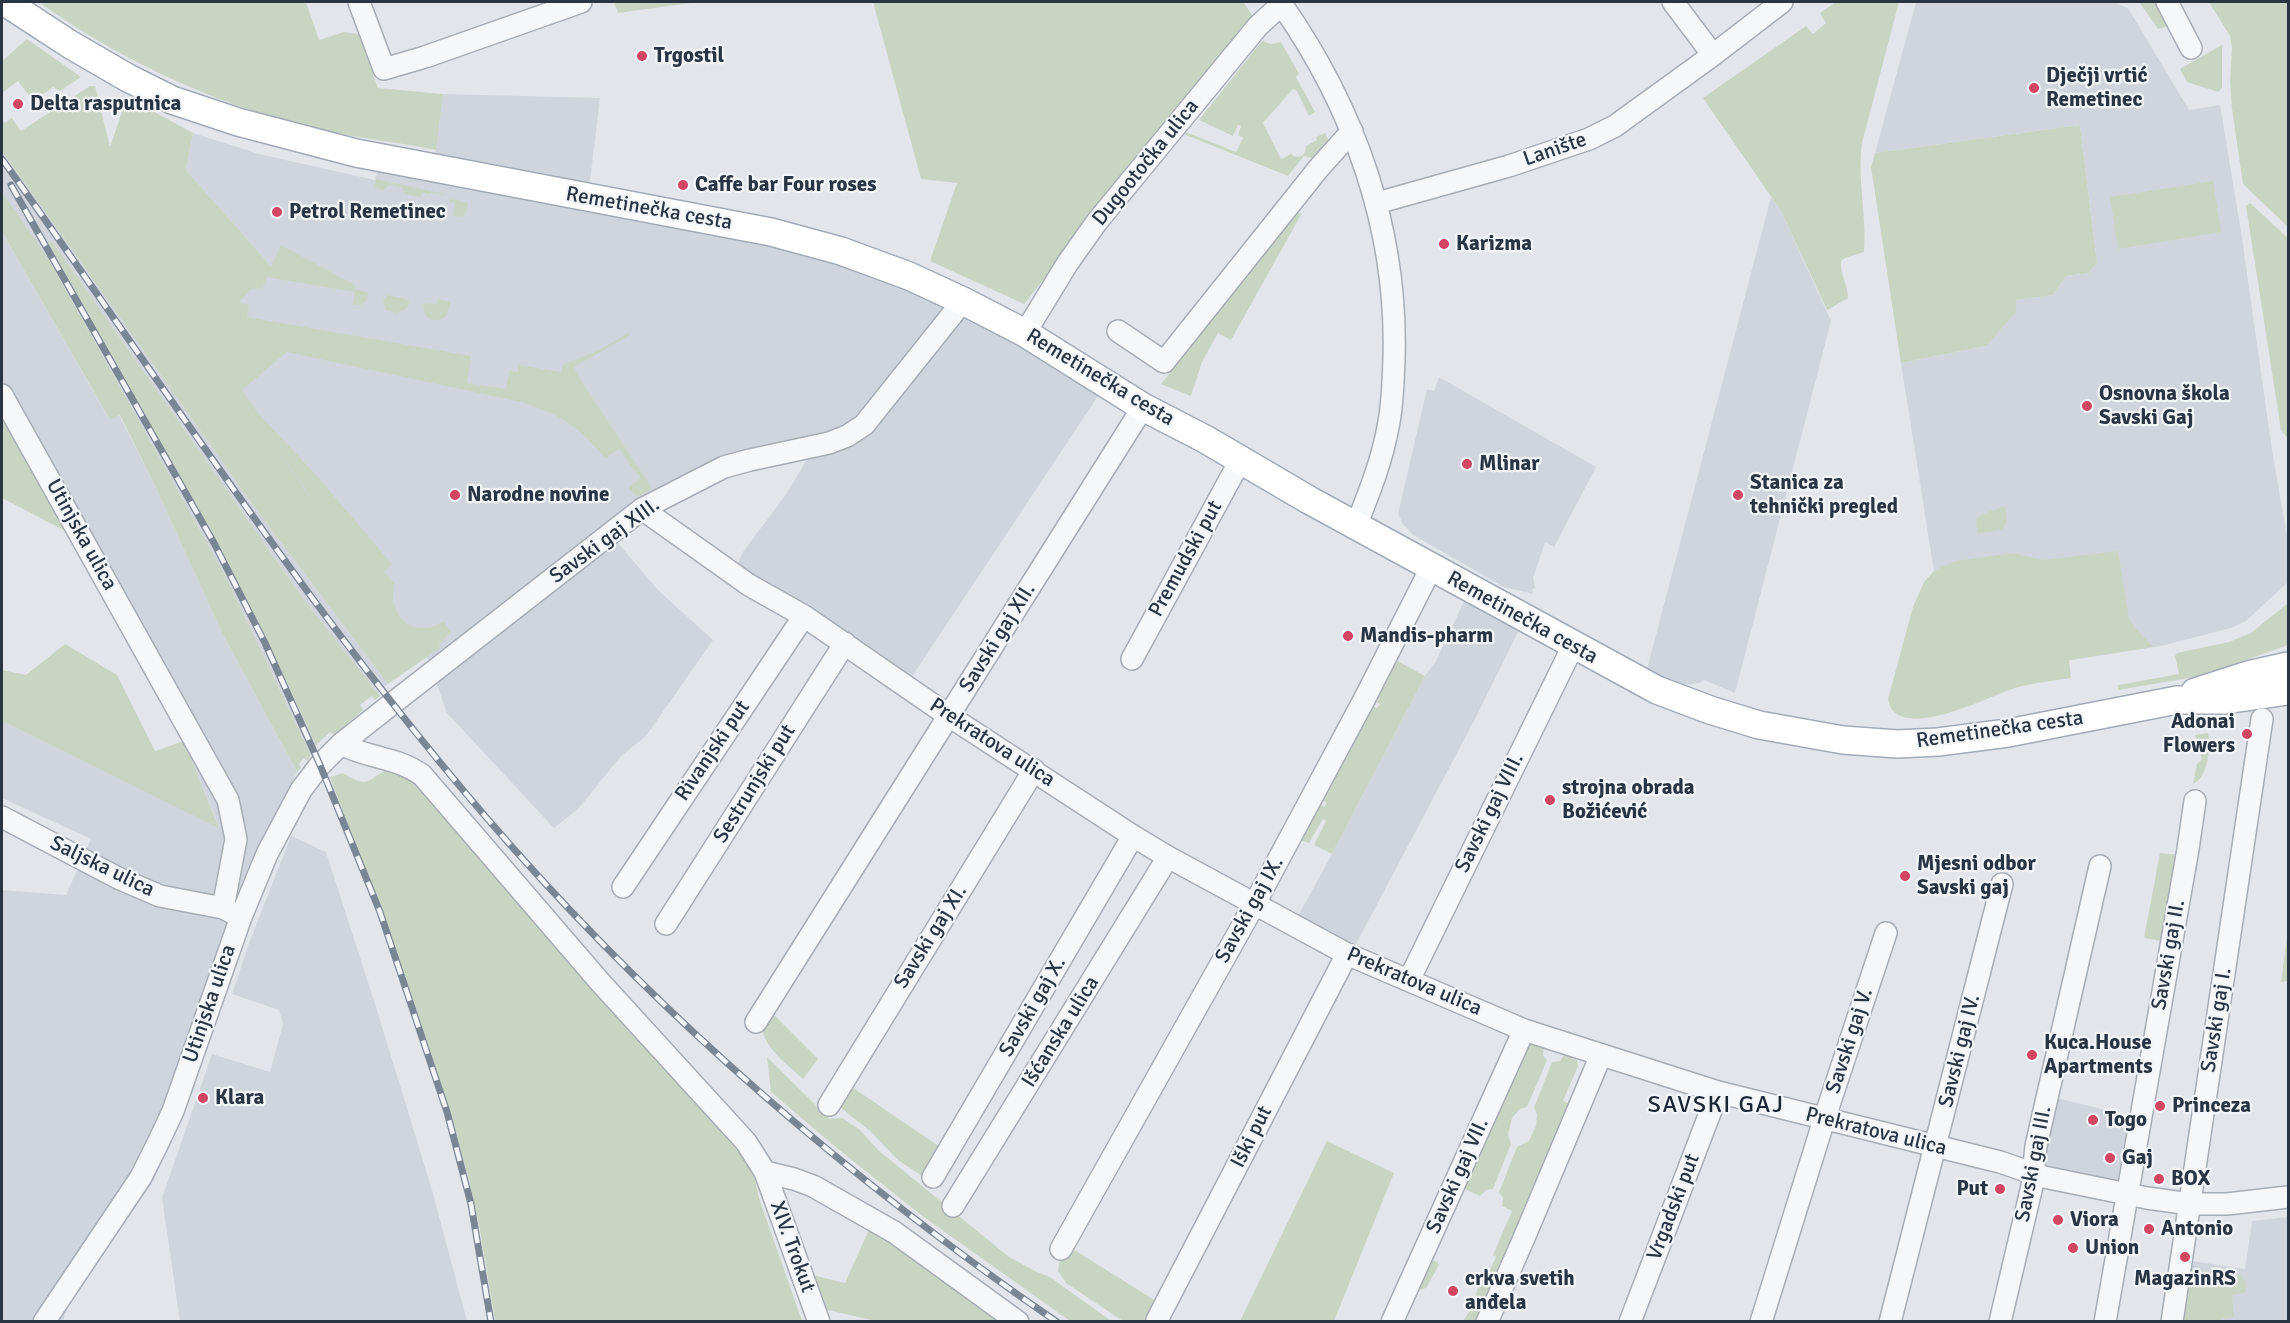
<!DOCTYPE html>
<meta charset="utf-8">
<style>
body{margin:0}
#map{position:relative;width:2290px;height:1323px;overflow:hidden;background:#e2e6eb;font-family:Signika,sans-serif}
canvas{display:block}
.frame{position:absolute;inset:0;border:3px solid #2a3543;pointer-events:none}
</style>
<div id="map">
<canvas width="2290" height="1323"></canvas>
<div class="frame"></div>
</div>
<script>
const ctx = document.querySelector('canvas').getContext('2d');
ctx.lineJoin = 'round';
function paint(path, color) {
  ctx.fillStyle = color;
  ctx.fill(path, 'evenodd');
}
function stroke(path, color, width, dash) {
  ctx.strokeStyle = color;
  ctx.lineWidth = width;
  ctx.lineCap = dash ? 'butt' : 'round';
  ctx.setLineDash(dash || []);
  ctx.stroke(path);
}
function drawText(font, color, halo, rows, align = 'center') {
  ctx.font = font + ' Signika,sans-serif';
  ctx.lineWidth = 4.5;
  ctx.setLineDash([]);
  ctx.textBaseline = 'middle';
  ctx.strokeStyle = halo;
  ctx.fillStyle = color;
  for (const [text, x, y, turn = 0] of rows) {
    ctx.save();
    ctx.translate(x, y);
    ctx.rotate((+turn || 0) * Math.PI / 180);
    ctx.textAlign = isNaN(turn) ? turn : align;
    if (halo) ctx.strokeText(text, 0, 0);
    ctx.fillText(text, 0, 0);
    ctx.restore();
  }
}
const built = new Path2D(`
 M1916,2H2112L2128,8L2189,110L2220,105L2242,238L2272,450L2288,542V582L2246,621L2231,628L2161,646L1951,679L1901,363L1986,346L2015,300L2053,295L2066,276L2089,273L2097,263L2080,125L1875,153Z
 M443,94L600,98L589,189L434,162Z
 M193,133L259,154L375,180L378,168L758,240L858,269L992,328L1100,393L911,678L736,568L743,552L787,493L809,456L728,457L695,469L673,486L617,542L658,590L713,640L646,736L621,756L578,809L554,828L447,713L428,659L277,452L200,339L234,308L271,266L186,170Z
 M2,151L255,508L388,684L378,693L354,664L302,597L52,241L47,243L216,542L267,640L316,745L311,755L225,575L48,258L2,192Z
 M1771,197L1781,211L1831,321L1735,693L1704,680L1699,683L1683,685L1647,669Z
 M2,232L109,419L119,415L155,486L222,633L297,772L261,848L277,856L226,983L173,1136L154,1180L69,1304L63,1321H2V890L66,895L91,839L2,798V721L219,827L184,741L2,405Z
 M1439,377L1596,467L1554,547L1545,542L1533,578L1535,588L1532,589L1533,594L1504,587L1413,535L1403,524L1398,514L1427,389L1434,391Z
 M1466,597L1519,630L1475,719L1354,948L1296,920L1332,854L1425,676L1436,661Z
 M291,836L326,852L376,1007L432,1190L467,1321H180L162,1198L212,1054L270,1072L283,1024L279,1010L232,994L249,943Z
 M2056,1098L2131,1116L2117,1183L2043,1165Z
 M2288,1217V1321L2177,1322L2185,1260L2245,1269L2252,1221Z`);
const green = new Path2D(`
 M39,2H306L319,40L344,32L359,34L378,88L443,94L436,150C390,141 342,136 297,124C209,101 112,56 39,2Z
 M614,2H698L618,13Z
 M873,2H1243L1253,16L1024,304L930,261L957,183L921,179Z
 M1836,2H1899L1862,143C1857,179 1867,215 1864,252L1845,258L1841,261C1840,276 1848,284 1848,298L1827,310L1781,211L1703,98L1806,26L1813,34L1826,23L1820,13Z
 M2139,2H2156L2169,22L2168,26L2158,29Z
 M2209,2H2288V227L2243,184L2232,109L2230,81L2232,48L2230,36Z
 M27,39L81,77L60,91L53,87L39,97L37,94L31,98L18,81L2,93V61Z
 M1262,41L1271,44L1281,42L1299,74L1296,77L1315,112L1309,116L1297,91L1293,89L1263,123L1281,159L1291,154L1295,157C1303,157 1306,154 1306,146L1317,140L1316,137L1325,133L1330,143L1315,159L1304,156L1288,176L1181,133L1183,131L1236,152L1243,138L1238,135L1241,126L1238,125L1233,136L1199,120Z
 M2222,45V88L2218,92L2187,82L2180,69Z
 M90,86H95L110,147L127,97L193,133L186,170L271,266L281,245L353,284L356,286V290L367,292L368,294L367,300L361,305H353L355,292L266,277L263,288L251,289L240,302L249,305L247,317L471,356L467,383L506,389L509,371L518,372L519,365L561,372L563,365L566,363L600,350L627,334H631L574,367L581,381L652,488L638,497L628,488L640,478L619,449L605,458C578,426 562,415 521,402L287,352L242,390L258,413L317,476L392,564L384,572L394,583C388,617 412,639 444,622L451,632L439,644L440,648L388,684L255,508L2,151V119L5,123L12,118L21,131ZM239,395L311,497V498Z
 M2080,125L2097,263L2089,273L2066,276L2053,295L2016,300V312L1986,346L1901,363L1871,167L1875,153Z
 M376,179L444,194V195L430,193L426,198L427,193H422L421,197L405,194L403,188L390,185L384,190L375,188Z
 M2213,181L2221,232L2118,249L2110,197Z
 M2,192L48,258L225,575L311,755L308,761L304,758L299,764L301,768L297,772L222,633L155,486L120,415L110,420L2,232Z
 M451,199L468,202L466,215L461,217L453,216L455,203L449,202Z
 M2250,203L2288,238V439L2281,430L2246,206Z
 M1302,213L1231,340L1218,333L1202,362L1191,396L1161,384L1295,215Z
 M52,241L302,597L380,696L375,700L372,696L360,705L363,710L334,735L330,732L316,745L267,640L216,542L47,243Z
 M387,295L406,299L409,301L407,308L396,313L386,310L383,301Z
 M438,299L450,302L447,315C440,322 432,322 425,315L423,305L426,303L436,304Z
 M2,405L69,533L2,498Z
 M2005,506C2010,534 2001,530 1977,533L1976,519L1985,513Z
 M2118,551L2129,618L2134,627L2153,647L2069,660L2071,678C2051,681 2031,683 2012,689C1988,697 1895,745 1888,699L1913,607L1924,582L1935,570L1956,561L2012,553L2043,560Z
 M2288,603V645L2201,676L2118,690V685L2179,674L2175,656L2177,653L2229,642L2251,633Z
 M65,644L117,675L155,751L184,741L219,828L2,721V670L26,675Z
 M1392,658L1425,676L1332,854L1314,845L1326,821L1323,819L1309,843L1300,840L1315,802L1324,807L1327,803L1317,797L1369,704L1377,708L1380,704L1371,699Z
 M2208,733C2211,747 2208,778 2193,784L2197,764L2202,759L2195,735Z
 M392,768L410,776L752,1167L759,1198L802,1321H495L480,1230L469,1180L451,1115L416,1008L330,777L343,773C372,792 369,775 392,768Z
 M2160,853L2181,855L2167,942L2144,938Z
 M2288,931V981L2281,982Z
 M770,1011L818,1059L803,1079C790,1067 760,1045 763,1025C764,1021 768,1015 770,1011Z
 M1531,1044L1544,1048L1543,1055L1547,1060L1527,1107L1520,1109L1512,1118L1508,1134L1511,1144L1493,1189L1486,1190L1480,1196L1465,1189L1443,1237H1440L1527,1048Z
 M1564,1055L1577,1060L1578,1066L1563,1101L1575,1106L1479,1321L1462,1322C1474,1308 1480,1291 1477,1273L1488,1274L1496,1257L1493,1255L1512,1211L1502,1206L1503,1198L1499,1192L1517,1147L1529,1141L1536,1126L1537,1114L1534,1108L1552,1062L1560,1061Z
 M767,1057L830,1119L842,1118L859,1129L878,1150L1009,1257L1037,1272L1050,1277L1111,1321H1070L921,1215L838,1149L771,1092Z
 M846,1083L943,1149L925,1178L898,1160L869,1130L836,1104Z
 M1327,1141L1394,1173L1334,1321H1240Z
 M871,1225L1009,1321H876L819,1308L808,1274L845,1283Z
 M1068,1246L1159,1303L1147,1321H1123L1066,1283L1058,1271L1059,1263Z
 M1429,1259L1437,1262L1439,1265L1426,1288L1418,1290Z
 M2191,1270L2242,1276L2245,1281L2246,1292L2232,1295L2234,1317L2222,1319V1321H2183Z`);
const minor = new Path2D(`
 M359,2L384,69L425,57L581,2
 M1280,2C1354,107 1398,229 1394,359C1393,381 1393,404 1388,427C1382,461 1369,493 1356,526
 M1673,2L1713,55L1782,2
 M2167,2L2191,48
 M1377,203L1509,166L1589,139L1615,126L1713,55
 M1118,331L1164,362L1318,169L1352,131
 M1025,333L1067,264L1096,223L1258,26L1282,4
 M2,395L228,800L236,839L223,908
 M642,509L749,585L804,616L949,716L1133,836L1168,857L1347,954L1524,1030L1718,1092L2000,1162L2044,1177L2147,1198L2190,1204H2227L2288,1197
 M1132,659L1241,459
 M341,744C369,759 395,756 422,775L600,982L746,1142L765,1172L819,1322
 M2,817L118,878L160,896L223,908L235,914
 M623,887L804,616
 M666,924L845,643
 M1409,980L1573,646
 M756,1022L1143,407
 M829,1105L1034,770
 M765,1172L794,1179L813,1186L894,1232L1018,1322
 M933,1177L1133,836
 M953,1206L1168,857
 M1061,1249L1254,905L1365,698L1431,568
 M1157,1320L1347,954
 M44,1322L141,1177L158,1143L173,1111L241,917L267,854L301,790L320,765L341,744L393,703L642,509L724,467L750,460L829,443L847,436L864,425L963,301
 M1392,1322L1524,1030
 M1487,1322L1524,1238L1601,1055
 M1630,1322L1718,1092
 M1761,1322L1824,1120L1886,933
 M1890,1322L2002,884
 M2000,1322L2032,1186L2036,1146L2100,866
 M2105,1322L2188,849L2195,801
 M2172,1322L2262,719`);
const major = new Path2D(`
 M5,2L71,45L128,78L172,100L238,122L356,153L771,232L841,251L909,276L963,301L1025,333L1143,407L1205,439L1309,500L1657,690L1710,710L1759,725L1843,740L1897,744L1938,742L2008,733L2177,700H2225L2288,691
 M2195,692L2248,675L2288,666`);
const rail = new Path2D(`
 M2,159C168,391 323,634 513,848C673,1028 859,1186 1057,1322
 M11,185L214,543L265,643L320,765L380,912L447,1112L471,1204L491,1322`);
const markers = [
 [642,56,6,"#d24563"],
 [2034,88,6,"#d24563"],
 [18,104,6,"#d24563"],
 [683,185,6,"#d24563"],
 [277,212,6,"#d24563"],
 [1444,244,6,"#d24563"],
 [2087,406,6,"#d24563"],
 [1467,464,6,"#d24563"],
 [455,495,6,"#d24563"],
 [1738,495,6,"#d24563"],
 [1348,636,6,"#d24563"],
 [2247,734,6,"#d24563"],
 [1550,800,6,"#d24563"],
 [1905,876,6,"#d24563"],
 [2032,1055,6,"#d24563"],
 [203,1098,6,"#d24563"],
 [2160,1106,6,"#d24563"],
 [2093,1120,6,"#d24563"],
 [2110,1158,6,"#d24563"],
 [2159,1179,6,"#d24563"],
 [2000,1189,6,"#d24563"],
 [2058,1220,6,"#d24563"],
 [2149,1229,6,"#d24563"],
 [2073,1248,6,"#d24563"],
 [2185,1257,6,"#d24563"],
 [1453,1291,6,"#d24563"]
];
const poiNames = [
 ["Trgostil",654,56],
 ["Dječji vrtić",2046,76],
 ["Remetinec",2046,100],
 ["Delta rasputnica",30,104],
 ["Caffe bar Four roses",695,185],
 ["Petrol Remetinec",289,212],
 ["Karizma",1456,244],
 ["Osnovna škola",2099,394],
 ["Savski Gaj",2099,418],
 ["Mlinar",1479,464],
 ["Stanica za",1750,483],
 ["tehnički pregled",1750,507],
 ["Narodne novine",467,495],
 ["Mandis-pharm",1360,636],
 ["Adonai",2235,722,"right"],
 ["Flowers",2235,746,"right"],
 ["strojna obrada",1562,788],
 ["Božićević",1562,812],
 ["Mjesni odbor",1917,864],
 ["Savski gaj",1917,888],
 ["Kuca.House",2044,1043],
 ["Apartments",2044,1067],
 ["Klara",215,1098],
 ["Princeza",2172,1106],
 ["Togo",2105,1120],
 ["Gaj",2122,1158],
 ["BOX",2171,1179],
 ["Put",1988,1189,"right"],
 ["Viora",2070,1220],
 ["Antonio",2161,1229],
 ["Union",2085,1248],
 ["crkva svetih",1465,1279],
 ["anđela",1465,1303],
 ["MagazinRS",2185,1279,"center"]
];
const streetNames = [
 ["Lanište",1555,150,-19],
 ["Dugootočka ulica",1146,163,-51],
 ["Remetinečka cesta",649,209,10],
 ["Remetinečka cesta",1100,378,31],
 ["Utinjska ulica",81,535,61],
 ["Savski gaj XIII.",605,541,-36],
 ["Premudski put",1186,559,-61],
 ["Remetinečka cesta",1522,618,29],
 ["Savski gaj XII.",998,638,-58],
 ["Remetinečka cesta",2000,730,-8],
 ["Prekratova ulica",992,743,33],
 ["Rivanjski put",713,751,-56],
 ["Sestrunjski put",755,784,-58],
 ["Savski gaj VIII.",1490,813,-64],
 ["Saljska ulica",102,867,26],
 ["Savski gaj IX.",1250,910,-61],
 ["Savski gaj XI.",931,937,-58],
 ["Savski gaj II.",2169,955,-80],
 ["Prekratova ulica",1414,982,23],
 ["Utinjska ulica",210,1004,-71],
 ["Savski gaj X.",1033,1007,-60],
 ["Savski gaj I.",2217,1020,-81],
 ["Išćanska ulica",1061,1032,-58],
 ["Savski gaj V.",1850,1041,-72],
 ["Savski gaj IV.",1960,1051,-76],
 ["Prekratova ulica",1876,1132,14],
 ["Iški put",1252,1137,-63],
 ["Savski gaj III.",2034,1164,-79],
 ["Savski gaj VII.",1458,1176,-66],
 ["Vrgadski put",1674,1207,-69],
 ["XIV. Trokut",792,1247,70]
];
const quarterNames = [
 ["SAVSKI GAJ",1716,1106]
];
paint(built, '#d0d5dd');
paint(green, '#c9d5c3');
stroke(minor, '#a7adb5', 24);
stroke(major, '#a1abb7', 30);
stroke(minor, '#f5f7f9', 21);
stroke(major, '#fff', 27);
stroke(rail, '#7b8695', 7);
stroke(rail, '#f2f5f8', 4.5, [14]);
for (const [x, y, r, color] of markers) {
  const dot = new Path2D();
  dot.arc(x, y, r, 0, 2 * Math.PI);
  ctx.fillStyle = color;
  ctx.fill(dot);
  stroke(dot, '#f2f5f8', 2);
}
drawText('bold 21px', '#2a3543', '#f2f5f8', poiNames, 'left');
drawText('21px', '#2a3543', '#f2f5f8', streetNames);
ctx.letterSpacing = '1.5px';
drawText('24px', '#1c2534', '#f2f5f8', quarterNames);
ctx.letterSpacing = '0px';
</script>
